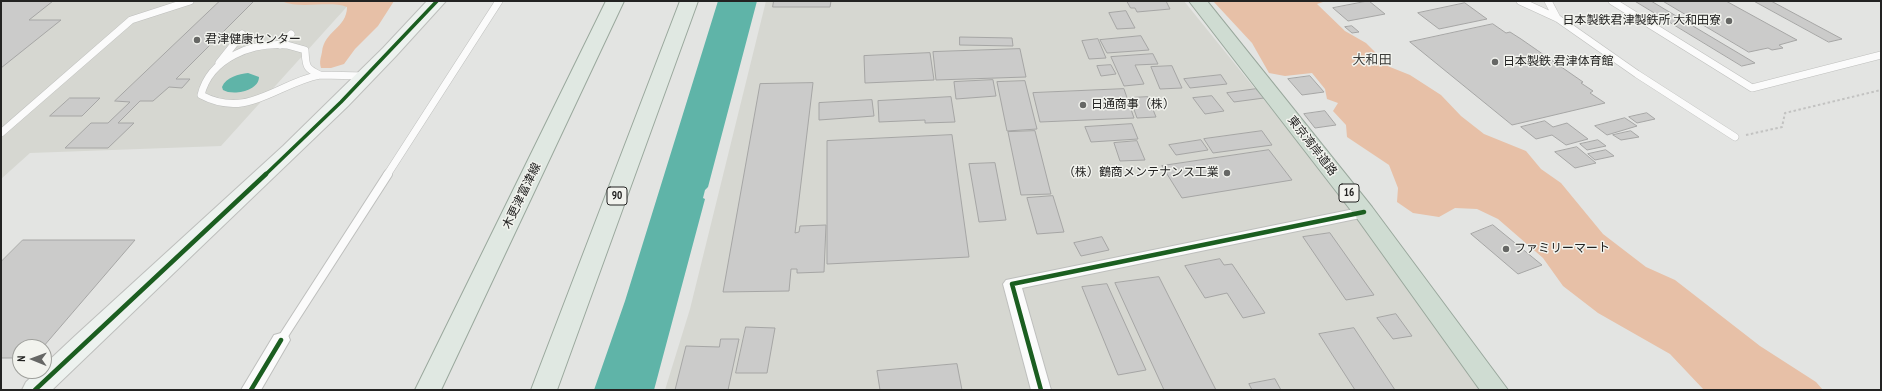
<!DOCTYPE html>
<meta charset="utf-8">
<style>
body{margin:0}
#map{position:relative;width:1882px;height:391px;overflow:hidden;background:#e3e4e2;font-family:"PT Sans Narrow",sans-serif}
canvas{display:block}
.frame{position:absolute;inset:0;border:2px solid #232322;pointer-events:none}
.north{position:absolute;left:12px;top:339px;width:40px;height:40px;box-sizing:border-box;background:#f2f3ee;border:1px solid #9fa09c;border-radius:50%;rotate:271deg;font-size:11px;font-weight:700;line-height:16px;text-align:center;color:#232322}
.north::after{content:'';display:block;margin:auto;width:14px;height:18px;background:#666765;clip-path:polygon(50% 0,100% 100%,50% 72%,0 100%)}
</style>
<div id="map">
<canvas width="1882" height="391"></canvas>
<div class="frame"></div>
<div class="north">N</div>
</div>
<script>
const ctx = document.querySelector('canvas').getContext('2d');
ctx.lineJoin = 'round';
function paint(path, color) {
  ctx.fillStyle = color;
  ctx.fill(path, 'evenodd');
}
function stroke(path, color, width, dash) {
  ctx.strokeStyle = color;
  ctx.lineWidth = width;
  ctx.lineCap = dash ? 'butt' : 'round';
  ctx.setLineDash(dash || []);
  ctx.stroke(path);
}
function drawText(font, color, halo, rows, align = 'center') {
  ctx.font = font + ' "PT Sans Narrow","Noto Sans JP",sans-serif';
  ctx.lineWidth = 3;
  ctx.setLineDash([]);
  ctx.textBaseline = 'middle';
  ctx.strokeStyle = halo;
  ctx.fillStyle = color;
  for (const [text, x, y, turn = 0] of rows) {
    ctx.save();
    ctx.translate(x, y);
    ctx.rotate((+turn || 0) * Math.PI / 180);
    ctx.textAlign = isNaN(turn) ? turn : align;
    if (halo) ctx.strokeText(text, 0, 0);
    ctx.fillText(text, 0, 0);
    ctx.restore();
  }
}
const built = new Path2D(`
 M1,1H352L221,146L30,153L1,179Z
 M766,1H1184L1328,179L1482,390H665L690,309Z`);
const forest = new Path2D(`
 M281,1H394L378,26L355,49L344,64L331,68H321C319,61 321,58 322,52C324,31 347,28 347,7C328,0 302,10 281,1Z
 M1213,1H1326L1317,4L1345,31L1366,43L1390,67L1410,75L1441,95L1461,116L1484,134L1526,151L1541,169L1561,183L1603,234L1646,267L1675,280L1760,346L1816,382L1823,390H1704L1670,354L1598,313L1563,286L1543,258L1498,219L1477,209L1455,208L1439,217L1413,213L1397,202L1398,188L1389,165L1347,137L1346,125L1333,111L1338,103L1327,99L1325,89L1312,73L1285,76L1269,73L1252,43Z`);
const water = new Path2D(`
 M718,1H757L708,187L705,190L703,198L705,199L654,390H594L625,301Z
 M248,73L259,77C259,91 233,96 223,90L222,87C226,77 239,74 248,73Z`);
const building = new Path2D(`
 M1,1H53L29,20H61L1,68Z
 M220,1H254L176,79H190L182,88L169,87L153,101H140L118,123H134L108,148H65L91,123H108L130,102L115,101Z
 M774,1H831L830,7H773Z
 M1127,1H1166L1170,9L1137,12L1135,8H1131Z
 M1369,1L1385,14L1348,21L1333,8Z
 M1635,1H1651L1755,63L1742,66Z
 M1663,1H1726L1797,40L1779,45L1783,48L1772,50L1768,48L1749,52Z
 M1754,1H1771L1842,39L1829,42Z
 M1465,3L1487,19L1439,29L1418,13Z
 M1126,11L1135,28L1117,29L1109,13Z
 M1493,24L1506,33L1510,32L1521,39L1583,82L1581,83L1593,91L1590,93L1605,103L1512,125L1410,42Z
 M1352,26L1359,32L1352,33L1345,27Z
 M1141,36L1149,50L1107,53L1100,40Z
 M960,37L1012,38L1013,46L960,45Z
 M1098,39L1106,58L1089,59L1082,41Z
 M1020,49L1026,77L936,80L933,52Z
 M930,53L934,80L865,83L864,56Z
 M1153,54L1158,64L1135,65L1144,84L1124,86L1111,57Z
 M1111,65L1116,74L1101,76L1097,66Z
 M1172,66L1182,88L1160,89L1151,67Z
 M1221,75L1227,84L1190,88L1184,79Z
 M1310,76L1324,92L1302,95L1288,79Z
 M993,80L996,96L956,99L954,82Z
 M1025,81L1037,129L1007,131L997,82Z
 M813,83L795,233L799,232L800,226L826,225L824,272L797,273V269H791L789,291L723,292L760,84Z
 M1124,89L1134,118L1040,122L1033,93Z
 M1256,89L1264,98L1234,102L1227,93Z
 M1212,96L1224,111L1205,114L1193,98Z
 M951,97L955,122L925,123V120L879,122L878,101Z
 M1148,97L1156,117L1137,118L1130,98Z
 M70,98H100L82,116H50Z
 M872,100L874,116L819,120V103Z
 M1325,111L1336,125L1315,128L1304,114Z
 M1647,113L1655,119L1637,123L1629,117Z
 M1625,118L1637,126L1607,135L1595,126Z
 M1545,121L1553,127L1567,123L1588,139L1566,145L1552,135L1536,139L1521,127Z
 M1132,124L1138,139L1091,142L1085,127Z
 M1035,131L1051,194L1021,195L1008,132Z
 M1262,131L1272,145L1213,153L1204,139Z
 M1631,131L1639,137L1621,140L1613,135Z
 M952,135L969,257L827,264V141Z
 M1201,140L1208,150L1176,155L1169,145Z
 M1598,140L1606,146L1587,150L1580,144Z
 M1137,141L1145,160L1120,161L1114,143Z
 M1577,147L1596,163L1575,168L1555,152Z
 M1269,150L1292,180L1182,198L1162,166Z
 M1606,150L1614,156L1595,160L1588,154Z
 M995,163L1006,220L979,222L969,164Z
 M1053,196L1064,232L1037,234L1027,198Z
 M1493,225L1542,265L1518,274L1471,234Z
 M1330,233L1374,295L1346,300L1303,237Z
 M1102,237L1109,250L1081,256L1074,243Z
 M23,240H135L43,347H20V358H1V262Z
 M1220,259L1224,265L1232,264L1265,313L1243,318L1227,293L1205,298L1185,266Z
 M1159,277L1216,390H1164L1115,283Z
 M1107,284L1146,370L1118,375L1082,287Z
 M1396,314L1412,336L1393,339L1377,318Z
 M746,327L775,328L767,373H736Z
 M1354,328L1395,390H1355L1319,334Z
 M721,339H739L728,390H675L686,346L719,347Z
 M957,364L962,390H880L877,371Z
 M1275,379L1281,390H1252L1249,384Z`);
const path = new Path2D(`
 M1746,135L1782,127L1785,113L1881,90`);
const laneFar1 = new Path2D(`
 M1520,1L1557,18L1637,74L1735,137
 M1548,1L1557,18
 M1612,1L1752,88L1881,55
 M280,45L291,34
 M287,45L305,50C306,66 305,68 320,75C277,83 248,120 201,95C210,58 252,42 287,45Z
 M219,63L242,34
 M320,75L365,76
 M1,133L131,20L190,1
 M387,175L499,1`);
const lane = new Path2D(`
 M281,340L388,174`);
const street = new Path2D(`
 M1364,207L1370,208L1372,212L1370,216L1022,288L1051,390H1031L1003,284L1006,280Z
 M281,333L288,335L290,340L261,390H241L274,335Z`);
const secondary = new Path2D(`
 M427,1H446L396,56L348,106L52,390H22L26,382L38,371H44V365L76,335L283,146L383,48Z`);
const primary = new Path2D(`
 M606,1H624L441,390H415Z
 M680,1H698L557,390H531Z`);
const highway = new Path2D(`
 M1189,1H1207L1372,207L1508,390H1480L1356,217Z`);
const cyclewayFar1 = new Path2D(`
 M265,175L341,102L437,1`);
const cycleway = new Path2D(`
 M35,390L266,174
 M251,390L281,340
 M1041,390L1012,284L1364,212`);
const markers = [
 [1729,21,4,"#666765"],
 [197,40,4,"#666765"],
 [1495,62,4,"#666765"],
 [1083,105,4,"#666765"],
 [1227,173,4,"#666765"],
 [1506,249,4,"#666765"]
];
const shields = [
 [1349,193,20],
 [617,196,20]
];
const shieldNames = [
 ["16",1349,193],
 ["90",617,196]
];
const poiNames = [
 ["日本製鉄君津製鉄所 大和田寮",1721,21,"right"],
 ["君津健康センター",205,40],
 ["日本製鉄 君津体育館",1503,62],
 ["日通商事（株）",1091,105],
 ["（株）鶴商メンテナンス工業",1219,173,"right"],
 ["ファミリーマート",1514,249]
];
const streetNames = [
 ["東京湾岸道路",1312,146,52],
 ["木更津富津線",522,196,-64]
];
const neighbourhoodNames = [
 ["大和田",1372,60]
];
paint(built, '#d6d7d1');
paint(forest, '#e7c0a7');
paint(water, '#5fb4a8');
paint(building, '#cbcbca');
stroke(building, '#a6a6a5', 1);
stroke(laneFar1, '#bebfbd', 8);
stroke(lane, '#bebfbd', 10);
stroke(street, '#bebfbd', 2);
stroke(secondary, '#bebfbd', 2);
stroke(primary, '#9aa89d', 2);
stroke(highway, '#9aa89d', 2);
stroke(path, '#c2c2c1', 2, [2.5, 2.5]);
stroke(laneFar1, '#fbfbfb', 7);
stroke(lane, '#fbfbfb', 8);
paint(street, '#fbfbfb');
paint(secondary, '#edf2ef');
paint(primary, '#e0e8e2');
paint(highway, '#cfdcd2');
stroke(cyclewayFar1, '#1b5e20', 3.5);
stroke(cycleway, '#1b5e20', 4.5);
for (const [x, y, r, color] of markers) {
  const dot = new Path2D();
  dot.arc(x, y, r, 0, 2 * Math.PI);
  ctx.fillStyle = color;
  ctx.fill(dot);
  stroke(dot, '#f2f3ee', 1.5);
}
for (const [x, y, w] of shields) {
  const box = new Path2D();
  box.roundRect(x - w / 2, y - 9, w, 18, 3);
  ctx.fillStyle = '#f2f3ee';
  ctx.fill(box);
  stroke(box, '#232322', 1);
}
drawText('bold 11px', '#232322', null, shieldNames);
drawText('12px', '#232322', '#f2f3ee', poiNames, 'left');
drawText('12px', '#232322', '#f2f3ee', streetNames);
drawText('13px', '#3c3d3a', '#f2f3ee', neighbourhoodNames);
</script>
